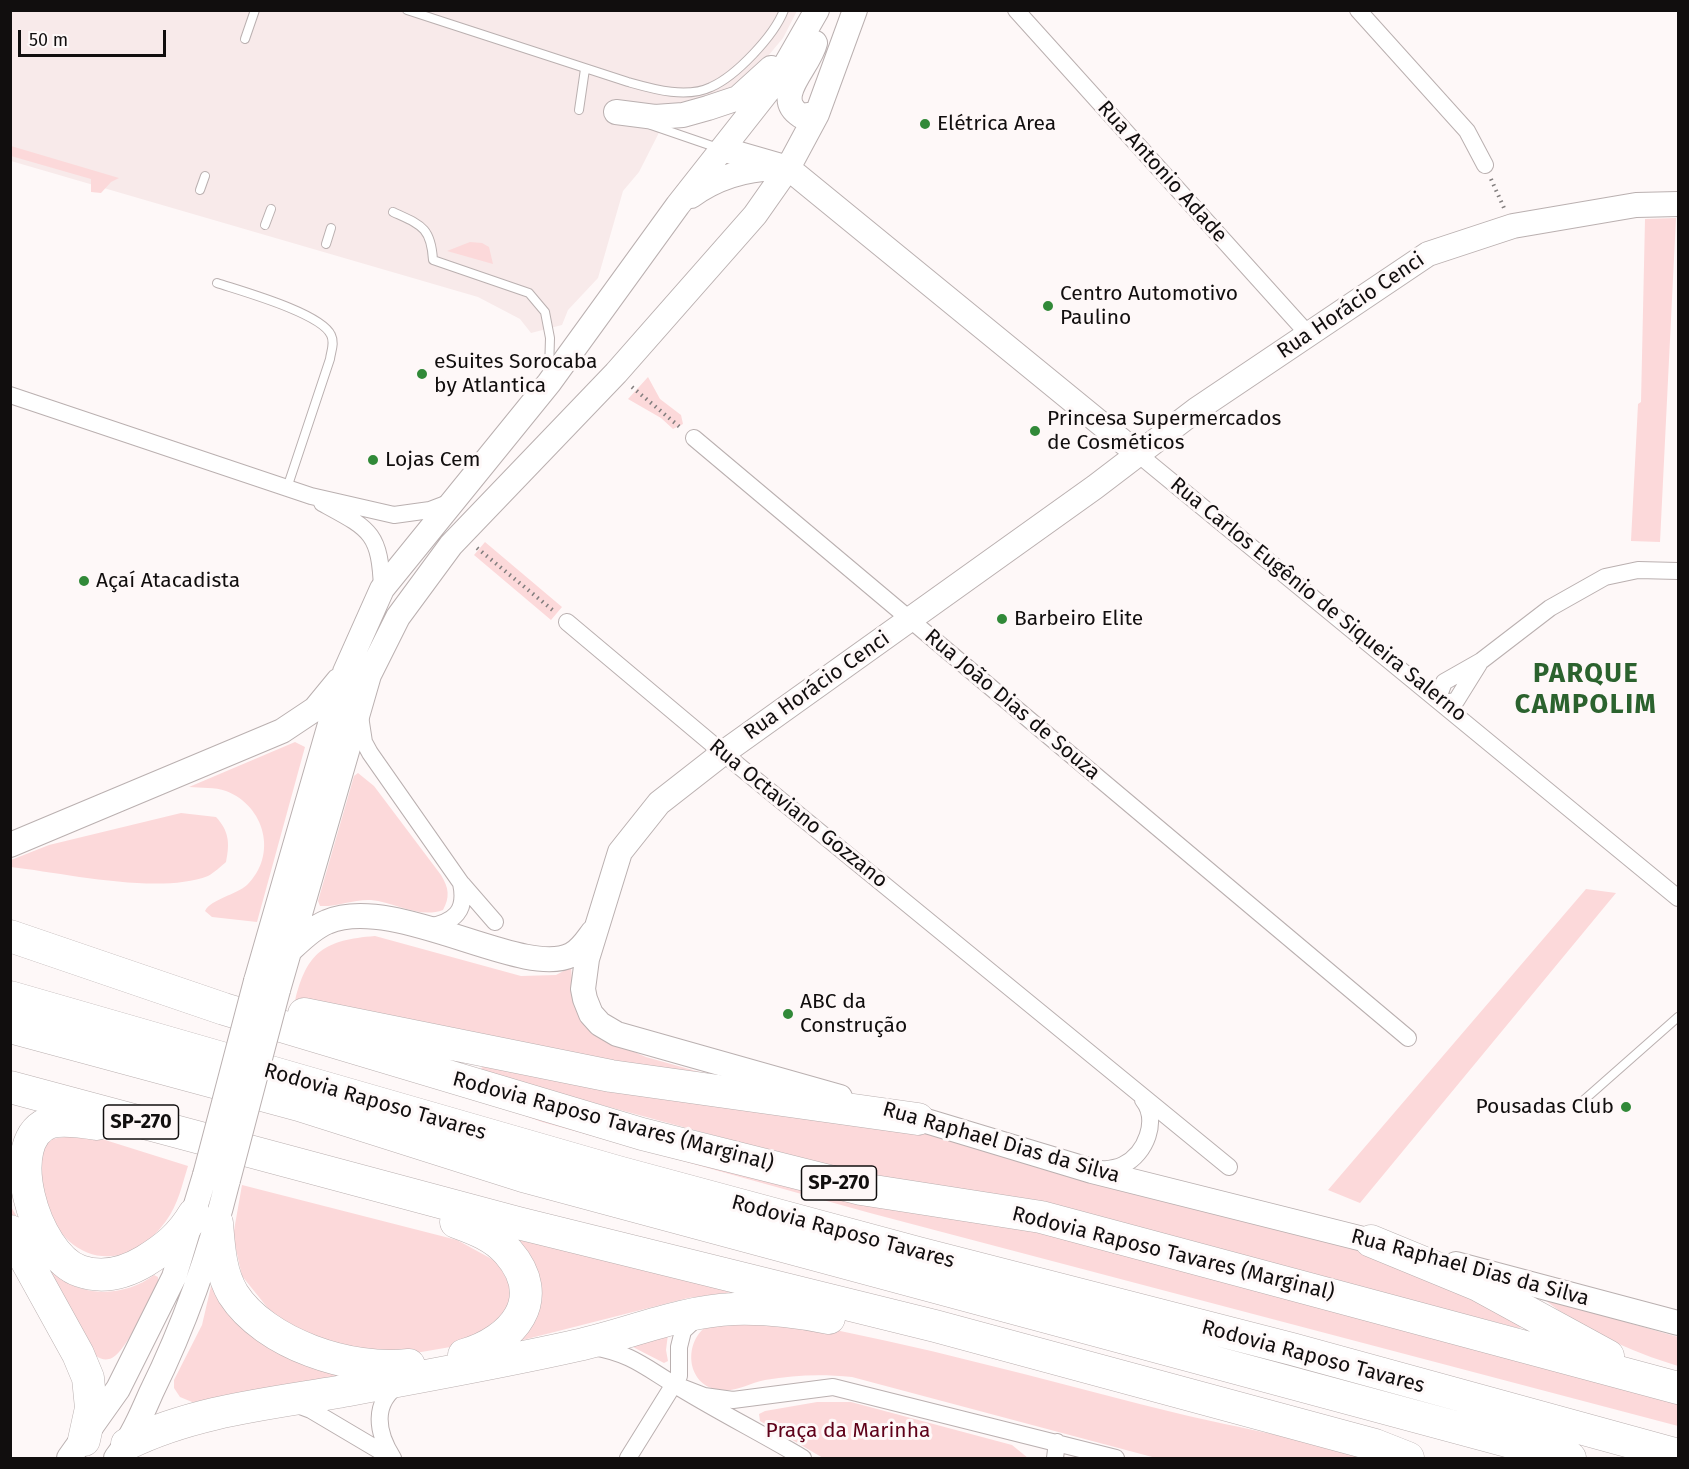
<!DOCTYPE html>
<meta charset="utf-8">
<style>
body{margin:0}
#map{position:relative;width:1689px;height:1469px;overflow:hidden;background:#fef8f8;font-family:"Fira Sans",sans-serif}
canvas{display:block}
.frame{position:absolute;inset:0;border:12px solid #110e0e;pointer-events:none}
.scale{position:absolute;left:18px;top:30px;width:148px;height:27px;box-sizing:border-box;border:3px solid #110e0e;border-top:0;padding-left:8px;font-size:18px;line-height:21px;white-space:nowrap;color:#110e0e;-webkit-text-stroke:4px #fef8f8;paint-order:stroke}
</style>
<div id="map">
<canvas width="1689" height="1469"></canvas>
<div class="frame"></div>
<div class="scale">50 m</div>
</div>
<script>
const ctx = document.querySelector('canvas').getContext('2d');
ctx.lineJoin = 'round';
function paint(path, color) {
  ctx.fillStyle = color;
  ctx.fill(path, 'evenodd');
}
function stroke(path, color, width, dash) {
  ctx.strokeStyle = color;
  ctx.lineWidth = width;
  ctx.lineCap = dash ? 'butt' : 'round';
  ctx.setLineDash(dash || []);
  ctx.stroke(path);
}
function drawText(font, color, halo, rows, align = 'center') {
  ctx.font = font + ' "Fira Sans",sans-serif';
  ctx.lineWidth = 6;
  ctx.setLineDash([]);
  ctx.textBaseline = 'middle';
  ctx.strokeStyle = halo;
  ctx.fillStyle = color;
  for (const [text, x, y, turn = 0] of rows) {
    ctx.save();
    ctx.translate(x, y);
    ctx.rotate((+turn || 0) * Math.PI / 180);
    ctx.textAlign = isNaN(turn) ? turn : align;
    if (halo) ctx.strokeText(text, 0, 0);
    ctx.fillText(text, 0, 0);
    ctx.restore();
  }
}
const built = new Path2D(`
 M10,11H797L783,38L754,73L724,96L673,105L639,172L623,191L598,278L568,310L562,325L531,333L520,319L478,297L11,161Z`);
const green = new Path2D(`
 M11,146L119,178L111,182L101,193L91,192V179L11,156Z
 M1676,218L1660,542L1631,541L1638,404L1641,402L1645,219Z
 M470,242L482,243L489,247L493,264L447,251Z
 M648,377L660,399L681,415L683,424L673,429L661,418L628,399Z
 M485,542L562,607L551,620L474,555Z
 M295,742L305,747L257,922L212,917L205,911C211,899 236,895 247,885C278,855 265,806 226,791C215,787 201,788 189,787Z
 M358,773L374,786L441,875C449,888 450,897 443,910C419,919 395,902 371,900C354,899 337,907 320,906L318,901L354,776Z
 M181,813L216,817C229,831 230,843 226,862C221,866 214,873 208,876C159,895 64,873 11,867V860L49,845Z
 M1586,889L1616,893L1360,1203L1328,1190Z
 M375,936L521,976L556,975L571,967L574,1003L604,1039L646,1057L714,1076L717,1083L295,1001C307,951 325,940 375,936Z
 M484,1063L946,1136L1410,1261L1526,1326L1518,1328L1045,1206L857,1174L487,1074L481,1069Z
 M450,1088L1097,1241L1678,1399V1426L870,1213L542,1122Z
 M86,1134L188,1166C182,1185 178,1205 166,1221C125,1278 62,1263 44,1198C42,1191 38,1183 38,1176C37,1165 42,1151 44,1140Z
 M242,1185L457,1240L499,1263L513,1293L503,1314L468,1344L392,1357L310,1338L275,1317L242,1276L233,1236Z
 M10,1205C24,1228 39,1259 60,1277C86,1299 128,1295 154,1275L158,1277V1282C150,1297 125,1357 109,1359C101,1361 94,1355 88,1350L11,1214Z
 M520,1239L748,1290L688,1298L519,1341Z
 M212,1282L352,1370L340,1379L218,1401L192,1402L180,1397L174,1388V1380L202,1325Z
 M1542,1298L1678,1337V1366C1629,1351 1583,1330 1542,1298Z
 M792,1322C918,1344 1040,1379 1164,1410C1229,1427 1298,1436 1362,1458H1156L852,1377C821,1374 795,1375 765,1380C749,1383 737,1392 721,1390C687,1388 682,1343 707,1326Z
 M668,1334L666,1350L668,1361L664,1363L629,1345Z
 M817,1402H851L1012,1445L1028,1458H823L760,1421L759,1414L765,1411Z`);
const path = new Path2D(`
 M1491,179L1504,208
 M632,387L681,428
 M477,548L555,612`);
const lane = new Path2D(`
 M407,10L628,82C653,89 686,99 711,87C736,76 774,36 784,10
 M245,39L255,10
 M579,110L585,69
 M651,125L718,148
 M200,190L205,176
 M393,212C421,225 431,227 433,260L529,293L545,312L550,338L549,371
 M265,225L271,209
 M326,244L331,228
 M217,283C241,291 321,313 331,335C335,343 331,351 330,359L287,488
 M1576,1107L1678,1017`);
const street = new Path2D(`
 M1016,10L1308,334
 M1358,10L1467,131L1485,165
 M10,395L311,496L394,515L430,510L451,502
 M694,438L1408,1038
 M1138,454L1678,898
 M322,503C370,529 380,532 382,589
 M567,622L723,753L1229,1167
 M1438,698L1444,682L1481,661L1550,608L1605,577L1638,570L1678,571
 M1444,703L1456,701L1479,664
 M360,716L364,742L370,753L461,883C467,911 455,922 428,927
 M462,884L495,922
 M1099,1170C1107,1169 1115,1169 1123,1165C1146,1154 1159,1120 1143,1100
 M593,1347C630,1353 645,1367 675,1385C717,1411 761,1433 803,1458
 M673,1384L704,1396L733,1400L833,1387L1116,1458
 M295,1404L311,1410L392,1458
 M393,1458C377,1433 371,1403 400,1384
 M628,1458L679,1376V1347L683,1331L699,1316
 M1055,1458L1057,1442`);
const secondary = new Path2D(`
 M815,43C809,68 771,97 801,116L817,114
 M616,112L655,117L683,115L708,108L738,98L771,68
 M722,149L788,168L1138,454
 M691,196C717,177 745,169 776,168
 M10,845L282,731L315,709L338,681
 M287,953C299,942 312,928 327,922C394,893 523,979 571,955C581,950 587,940 593,932
 M256,981L345,672L382,589L549,383L678,205L778,78L817,10
 M278,990L369,675L398,617L451,545L616,373L755,215L788,168L817,114L855,10
 M840,1097L617,1034L600,1024L591,1014L585,999L583,989L587,959L620,852L659,803L723,753L1095,487L1196,410L1428,254L1513,226L1636,205L1678,204
 M903,1114L1092,1171L1387,1245
 M1456,1264L1678,1323
 M69,1458L118,1389L174,1277L205,1175
 M116,1458C131,1439 141,1416 151,1393C184,1326 210,1253 228,1180`);
const highway = new Path2D(`
 M10,936L224,1009L642,1134L861,1189L1041,1217L1678,1388
 M10,997L618,1172L918,1253L1292,1349L1678,1455
 M304,1014L611,1076L918,1119
 M10,1027L299,1105L523,1176L1570,1458
 M10,1087L518,1223L935,1326L1375,1445L1408,1458
 M97,1124C84,1122 65,1119 51,1122C0,1138 34,1255 80,1271C103,1279 125,1273 145,1261C166,1248 181,1236 194,1214
 M456,1222C475,1229 494,1236 508,1252C549,1299 513,1341 464,1355
 M217,1223C219,1247 220,1272 233,1294C265,1344 351,1372 409,1365
 M10,1231L78,1354L88,1378L91,1408L84,1440
 M1371,1241L1478,1285L1608,1356
 M127,1444C192,1412 266,1404 338,1392C415,1378 493,1364 570,1347C624,1336 679,1311 734,1309C765,1308 799,1312 829,1318`);
const secondaryBridge = new Path2D(`
 M205,1175L256,981
 M228,1180L278,990`);
const markers = [
 [925,124,6,"#318938"],
 [1048,306,6,"#318938"],
 [422,374,6,"#318938"],
 [1035,431,6,"#318938"],
 [373,460,6,"#318938"],
 [84,581,6,"#318938"],
 [1002,619,6,"#318938"],
 [788,1014,6,"#318938"],
 [1626,1107,6,"#318938"]
];
const shields = [
 [141,1122,75],
 [839,1183,75]
];
const shieldNames = [
 ["SP-270",141,1122],
 ["SP-270",839,1183]
];
const poiNames = [
 ["Elétrica Area",937,124],
 ["Centro Automotivo",1060,294],
 ["Paulino",1060,318],
 ["eSuites Sorocaba",434,362],
 ["by Atlantica",434,386],
 ["Princesa Supermercados",1047,419],
 ["de Cosméticos",1047,443],
 ["Lojas Cem",385,460],
 ["Açaí Atacadista",96,581],
 ["Barbeiro Elite",1014,619],
 ["ABC da",800,1002],
 ["Construção",800,1026],
 ["Pousadas Club",1614,1107,"right"]
];
const streetNames = [
 ["Rua Antonio Adade",1162,172,48],
 ["Rua Horácio Cenci",1351,306,-34],
 ["Rua Carlos Eugênio de Siqueira Salerno",1318,600,39],
 ["Rua Horácio Cenci",817,686,-35],
 ["Rua João Dias de Souza",1012,705,40],
 ["Rua Octaviano Gozzano",798,814,39],
 ["Rodovia Raposo Tavares",375,1102,16],
 ["Rodovia Raposo Tavares (Marginal)",613,1122,15],
 ["Rua Raphael Dias da Silva",1001,1143,16],
 ["Rodovia Raposo Tavares",843,1232,15],
 ["Rodovia Raposo Tavares (Marginal)",1173,1254,14],
 ["Rua Raphael Dias da Silva",1470,1268,15],
 ["Rodovia Raposo Tavares",1313,1357,15]
];
const parkNames = [
 ["Praça da Marinha",848,1431]
];
const districtNames = [
 ["PARQUE",1586,674],
 ["CAMPOLIM",1586,705]
];
paint(built, '#f8eaea');
paint(green, '#fcd9da');
stroke(lane, '#bab0b0', 10);
stroke(street, '#bab0b0', 18);
stroke(secondary, '#bab0b0', 26);
stroke(highway, '#bab0b0', 33);
stroke(path, '#827e7e', 4, [1.5, 4.5]);
stroke(lane, '#fff', 8);
stroke(street, '#fff', 16);
stroke(secondary, '#fff', 24);
stroke(highway, '#fff', 32);
stroke(secondaryBridge, '#bab0b0', 26, []);
stroke(secondaryBridge, '#fff', 24);
for (const [x, y, r, color] of markers) {
  const dot = new Path2D();
  dot.arc(x, y, r, 0, 2 * Math.PI);
  ctx.fillStyle = color;
  ctx.fill(dot);
  stroke(dot, '#fef8f8', 2);
}
for (const [x, y, w] of shields) {
  const box = new Path2D();
  box.roundRect(x - w / 2, y - 17, w, 34, 4.5);
  ctx.fillStyle = '#fef8f8';
  ctx.fill(box);
  stroke(box, '#110e0e', 1.5);
}
drawText('bold 20px', '#110e0e', null, shieldNames);
drawText('21px', '#110e0e', '#fef8f8', poiNames, 'left');
drawText('21px', '#110e0e', '#fef8f8', streetNames);
drawText('21px', '#5e0019', '#fef8f8', parkNames);
ctx.letterSpacing = '1.5px';
drawText('bold 27px', '#2b622e', '#fef8f8', districtNames);
ctx.letterSpacing = '0px';
</script>
